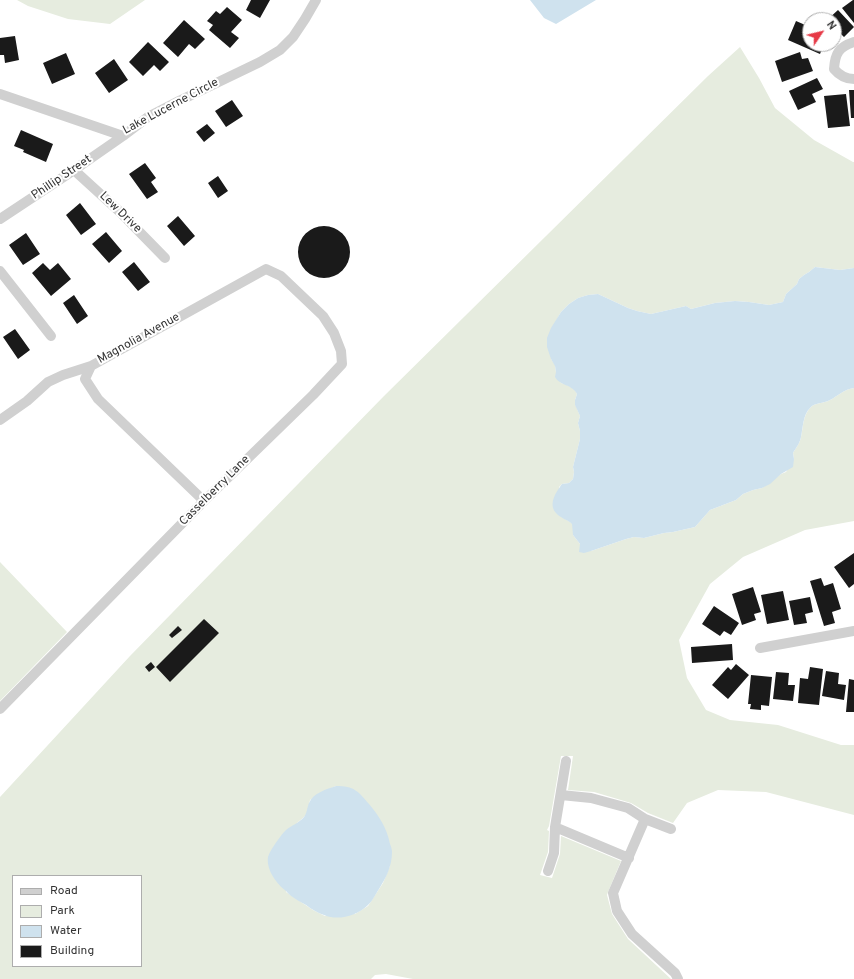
<!DOCTYPE html>
<style>
body{margin:0}
#map{position:relative;width:854px;height:979px;overflow:hidden;background:#fff;font-family:Overpass,sans-serif}
canvas{display:block}
.legend{position:absolute;left:12px;top:875px;width:130px;height:92px;box-sizing:border-box;background:#fff;border:1px solid #adadad;margin:0;padding:5px 7px;list-style:none;font-size:12px;color:#333}
.legend li{display:flex;align-items:center;gap:8px;height:20px}
.legend b{width:20px;border:1px solid #adadad}
.north{position:absolute;left:802px;top:12px;width:40px;height:40px;box-sizing:border-box;background:#fff;border:1px solid #adadad;border-radius:50%;rotate:55deg;font-size:11px;font-weight:700;line-height:16px;text-align:center;color:#333}
.north::after{content:'';display:block;margin:auto;width:14px;height:18px;background:#e63946;clip-path:polygon(50% 0,100% 100%,50% 72%,0 100%)}
</style>
<div id="map">
<canvas width="854" height="979"></canvas>
<ul class="legend">
<li><b style="height:5px;background:#d0d0d0"></b>Road</li>
<li><b style="height:11px;background:#e6ecdf"></b>Park</li>
<li><b style="height:11px;background:#cfe2ee"></b>Water</li>
<li><b style="height:11px;background:#1a1a1a"></b>Building</li>
</ul>
<div class="north">N</div>
</div>
<script>
const ctx = document.querySelector('canvas').getContext('2d');
ctx.lineJoin = 'round';
function paint(path, color) {
  ctx.fillStyle = color;
  ctx.fill(path, 'evenodd');
}
function stroke(path, color, width, dash) {
  ctx.strokeStyle = color;
  ctx.lineWidth = width;
  ctx.lineCap = dash ? 'butt' : 'round';
  ctx.setLineDash(dash || []);
  ctx.stroke(path);
}
function drawText(font, color, halo, rows, align = 'center') {
  ctx.font = font + ' Overpass,sans-serif';
  ctx.lineWidth = 4;
  ctx.setLineDash([]);
  ctx.textBaseline = 'middle';
  ctx.strokeStyle = halo;
  ctx.fillStyle = color;
  for (const [text, x, y, turn = 0] of rows) {
    ctx.save();
    ctx.translate(x, y);
    ctx.rotate((+turn || 0) * Math.PI / 180);
    ctx.textAlign = isNaN(turn) ? turn : align;
    if (halo) ctx.strokeText(text, 0, 0);
    ctx.fillText(text, 0, 0);
    ctx.restore();
  }
}
const green = new Path2D(`
 M17,0H145L110,24L68,19L28,6Z
 M740,47L759,78L775,108L814,140L853,162H854V268L840,270L815,267L809,272L804,275L799,279L797,284L786,294L783,302L769,305L749,302L735,301L715,303L691,309L686,306L651,314L637,311L628,308L598,294L588,295L578,298L569,304L561,312L557,319L551,359L555,365L556,372L561,383C568,385 574,387 577,394L575,400V404L580,416L578,423L580,431V439L573,467L574,472L573,479L569,483L562,484L559,487L562,517L573,524V535L580,544L591,551L626,539L634,537L644,538L664,533L673,532L695,527L710,510L736,500L743,494L753,490L762,488L781,474L786,472L794,459L793,453C796,448 800,443 801,437C803,428 803,415 810,408C815,402 823,404 830,400C838,396 844,389 854,388V521L805,530L743,557L710,584L679,640L687,678L706,710L730,720L778,725L841,745H854V815L766,792L718,790L687,803L673,823L648,813L631,803L594,792L568,790L573,756H561L549,826L547,830L549,831L548,852L540,875L552,878L560,854L561,836L621,861L608,892L607,895L612,914L628,939L671,979H413L386,974L375,975L371,979H0V797L130,656L384,396L708,76ZM336,786L390,866L383,883L368,906L355,914L325,916L313,910L286,892L297,823L304,817L307,813L310,800L320,793ZM13,876H141V966H13Z
 M0,562L67,632L0,701Z`);
const water = new Path2D(`
 M530,0H596L556,24L544,18Z
 M815,267L840,270L854,268V388C844,389 838,396 830,400C823,404 815,402 810,408C803,415 803,427 801,437C800,443 796,448 793,453L794,459L793,467L781,474L770,484L762,488L753,490L743,494L736,500L710,510L695,527L673,532L664,533L644,538L634,537L626,539L591,551L584,553L579,552L580,544L573,535L572,524C568,520 560,518 556,513C548,504 556,492 562,484L569,483L573,479L574,472L573,467L580,439V431L578,423L580,416L575,405V400L577,394C572,384 560,386 555,377L556,372L555,366L551,359L547,347V338L551,328L561,312L569,304L578,298L588,295L598,294L628,308L637,311L651,314L686,306L691,309L715,303L735,301L749,302L769,305L783,302L786,294L797,284L799,279L804,275L809,272Z
 M336,786C354,786 358,791 369,804C379,816 387,828 390,844C391,846 392,850 392,852C392,866 386,878 379,889C375,895 372,902 367,906C356,916 338,921 324,915C318,913 311,909 306,905C299,901 291,897 286,891C277,884 266,870 268,857C270,850 281,835 286,830C292,825 299,823 304,817C307,813 307,808 309,803C313,793 327,789 336,786Z`);
const building = new Path2D(`
 M251,0H270L260,18L246,10Z
 M853,0H854V23L842,8Z
 M227,7L242,20L231,32L239,38L230,48L209,30L213,25L207,21L216,11L220,14Z
 M838,10L854,27L844,37L839,32L834,36V20H827Z
 M184,20L205,39L195,49L189,44L178,57L163,43Z
 M796,21L810,27V44H824L820,54L788,40Z
 M15,36L19,60L5,63L4,55H0V38Z
 M148,42L169,62L160,71L154,65L143,76L129,62Z
 M800,52L802,59L808,58L813,71L782,82L775,61Z
 M66,53L75,74L52,84L43,63Z
 M114,59L128,80L109,93L95,73Z
 M817,78L823,89L812,94L816,102L798,110L789,91Z
 M849,90H854V118H851Z
 M846,94L850,126L828,128L824,96Z
 M232,100L243,116L226,127L215,111Z
 M207,124L215,133L204,142L196,132Z
 M21,130L53,144L46,162L23,152L24,150L14,146Z
 M145,163L156,178L151,182L158,192L147,199L129,174Z
 M218,176L228,191L218,198L208,183Z
 M80,203L96,224L81,235L66,215Z
 M178,216L195,236L184,246L167,226Z
 M298 252a26 26 0 1 1 52 0a26 26 0 1 1-52 0Z
 M106,232L122,251L109,263L92,244Z
 M26,233L40,254L23,265L9,245Z
 M134,262L150,282L138,291L122,272Z
 M43,263L50,270L58,263L71,279L51,296L32,273Z
 M74,295L88,316L77,324L63,303Z
 M15,329L30,350L18,359L3,337Z
 M854,553V584L849,588L834,567Z
 M821,578L824,586L833,583L841,609L832,612L835,623L824,626L810,581Z
 M753,587L761,612L754,614L756,620L742,625L732,594Z
 M783,591L789,620L767,624L761,595Z
 M810,597L813,612L805,614L807,623L794,625L789,601Z
 M714,606L739,623L731,635L724,631L720,636L702,624Z
 M204,619L219,633L170,682L156,667Z
 M178,626L182,630L172,638L169,635Z
 M732,644L733,660L692,663L691,647Z
 M151,662L155,667L149,672L145,667Z
 M736,664L749,675L728,699L712,685L728,667L731,670Z
 M810,667L823,669L819,705L798,703L800,678L808,679Z
 M826,671L839,673L838,684L846,685L844,700L822,696Z
 M776,672L789,673L788,685H795L793,701L773,699Z
 M751,675L772,677L769,706L761,705V710L750,709L751,704H748Z
 M849,679L854,680V712H846Z`);
const street = new Path2D(`
 M854,42C839,47 835,53 834,69C839,75 845,79 854,79
 M0,94L123,136
 M74,170L120,212L165,258
 M0,219L74,170L123,136L148,117L179,101L260,62L280,50L293,37L305,19L316,0
 M0,271L51,336
 M0,420L27,401L48,382L63,375L91,366
 M760,648L854,631
 M0,709L204,501L313,395L342,364L341,351L334,333L323,316L281,276L266,269L91,366L85,379L98,399L204,501
 M561,795L591,798L628,808L645,819L671,829
 M645,819L613,893L617,911L632,934L675,973L678,979
 M555,827L629,858
 M548,871L554,853L555,827L566,761`);
const streetNames = [
 ["Lake Lucerne Circle",171,107,-28],
 ["Phillip Street",62,178,-34],
 ["Lew Drive",120,213,44],
 ["Magnolia Avenue",139,339,-29],
 ["Casselberry Lane",215,491,-45]
];
paint(green, '#e6ecdf');
paint(water, '#cfe2ee');
paint(building, '#1a1a1a');
stroke(street, '#d0d0d0', 10);
drawText('12px', '#333', '#fff', streetNames);
</script>
